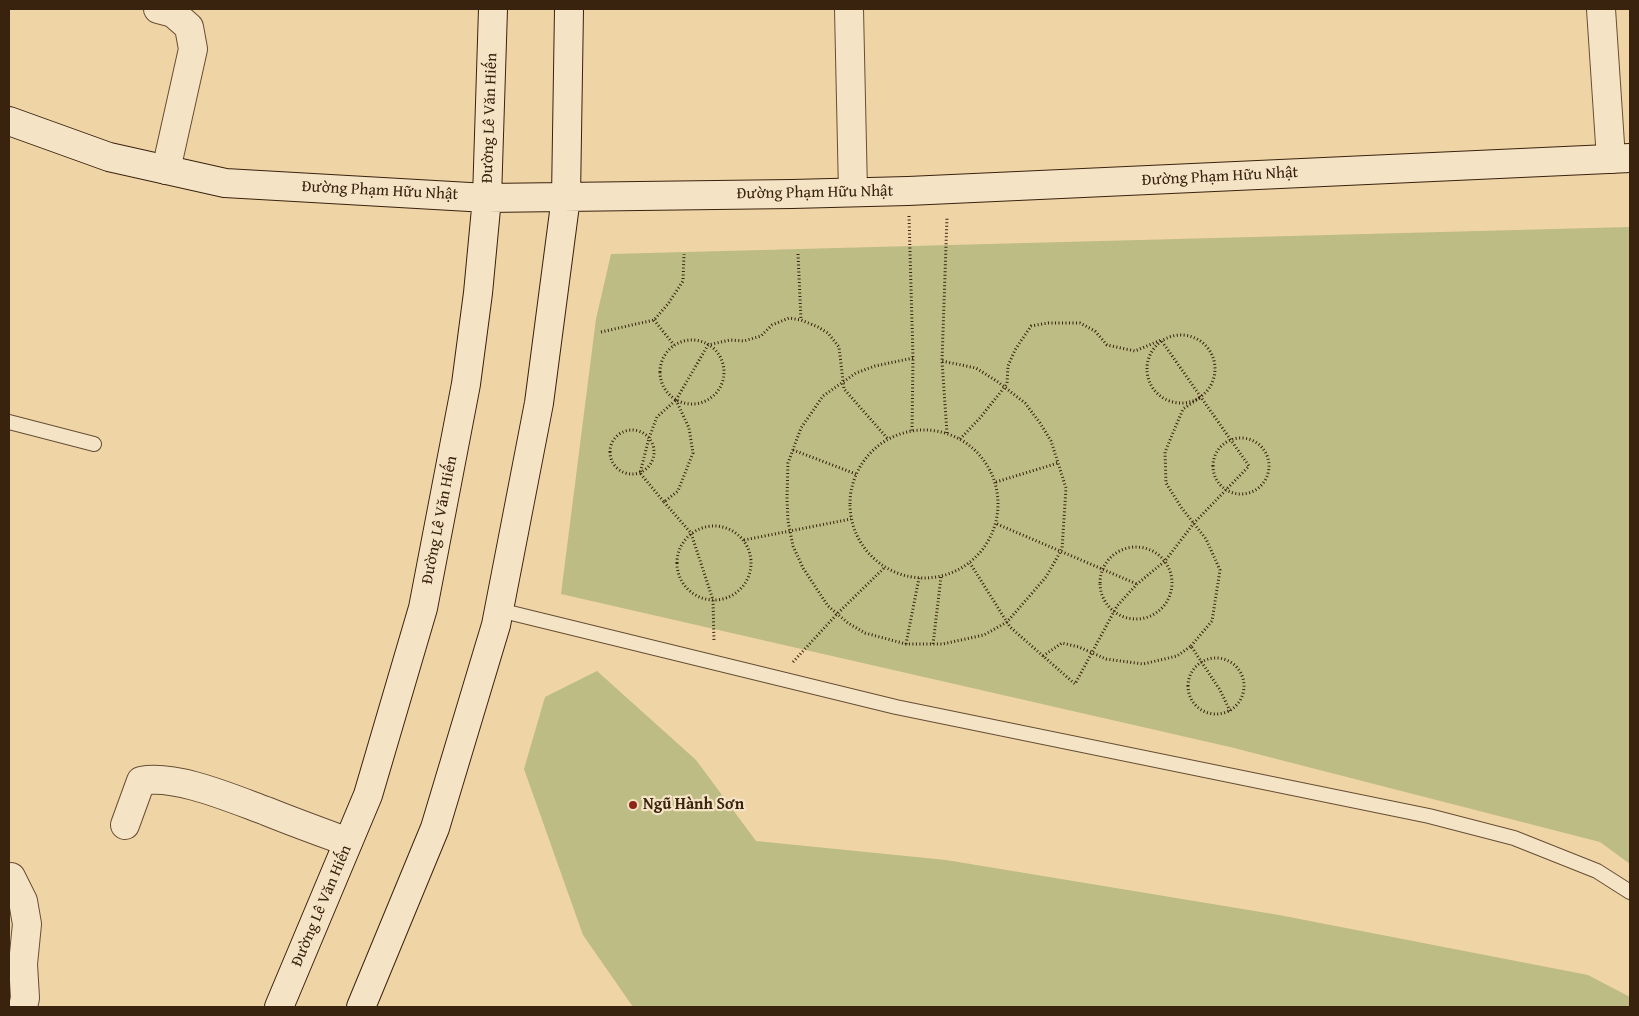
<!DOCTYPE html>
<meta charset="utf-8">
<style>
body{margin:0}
#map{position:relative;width:1639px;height:1016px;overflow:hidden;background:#efd4a6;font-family:"Gentium Book Plus",serif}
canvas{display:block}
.frame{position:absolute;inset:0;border:10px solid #39220e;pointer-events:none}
</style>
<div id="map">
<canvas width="1639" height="1016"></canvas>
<div class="frame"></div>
</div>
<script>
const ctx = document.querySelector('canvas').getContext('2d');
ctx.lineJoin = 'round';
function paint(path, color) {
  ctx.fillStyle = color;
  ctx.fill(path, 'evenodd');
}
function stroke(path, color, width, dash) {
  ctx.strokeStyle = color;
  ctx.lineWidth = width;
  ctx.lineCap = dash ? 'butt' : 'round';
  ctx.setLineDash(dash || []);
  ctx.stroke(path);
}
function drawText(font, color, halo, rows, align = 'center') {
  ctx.font = font + ' "Gentium Book Plus",serif';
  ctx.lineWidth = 4.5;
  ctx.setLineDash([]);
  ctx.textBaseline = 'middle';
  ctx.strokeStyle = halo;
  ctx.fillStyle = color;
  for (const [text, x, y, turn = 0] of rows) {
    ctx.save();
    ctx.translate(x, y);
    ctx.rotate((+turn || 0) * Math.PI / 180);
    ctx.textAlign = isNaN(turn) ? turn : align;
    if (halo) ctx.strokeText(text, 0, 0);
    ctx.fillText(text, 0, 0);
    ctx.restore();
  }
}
const green = new Path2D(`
 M1630,227V864L1600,842L1230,747L561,594L596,319L611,254Z
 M597,671L696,760L756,841L946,860L1279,915L1588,975L1630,997V1007H633L583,935L524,769L545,697Z`);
const path = new Path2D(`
 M909,216L913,358L912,431
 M798,254L801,320
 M654,320L674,345
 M601,332L654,320L668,304L683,281L684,254
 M1147 369a34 34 0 1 1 68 0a34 34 0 1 1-68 0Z
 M660 372a32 32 0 1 1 64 0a32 32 0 1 1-64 0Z
 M913,358L875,366L856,373L823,396L801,428L788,463L787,498L788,521L793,546L803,568L828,606L848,623L865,633L906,644H943L984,635L1007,622L1046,577L1062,549L1066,488L1051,441L1040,423L1025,403L998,382L976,368L942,361
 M676,400L708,345L730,340L744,341L761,336L772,325L789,318L801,320L818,327L828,333L839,347L844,389L888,439
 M676,400L689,428L693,453L678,491L664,502L640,473L649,438L657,417Z
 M850 504a74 74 0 1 1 148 0a74 74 0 1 1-148 0Z
 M610 452a22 22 0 1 1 44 0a22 22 0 1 1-44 0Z
 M947,433L942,361L947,217
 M1213 466a28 28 0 1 1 56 0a28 28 0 1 1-56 0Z
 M960,439L980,418L1007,384L1008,366L1015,350L1031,326L1048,323H1080L1095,331L1107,345L1135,351L1161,340L1249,466L1194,523L1165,561L1137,584L1117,606L1075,684L1010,627L970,563
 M793,450L856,474
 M996,482L1058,463
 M664,502L691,533L713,600L714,642
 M997,524L1137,584
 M677 563a37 37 0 1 1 74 0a37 37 0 1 1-74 0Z
 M744,540L851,519
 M1100 583a36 36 0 1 1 72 0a36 36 0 1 1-72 0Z
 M906,644L919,578
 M933,644L941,577
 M1191,646L1212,621L1220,570L1206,539L1181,507L1166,483L1165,452L1183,409L1201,397
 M1043,656L1062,643L1079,647L1106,659L1143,664L1177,656L1191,646L1220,690L1230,711
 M1188 686a28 28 0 1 1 56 0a28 28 0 1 1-56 0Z
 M793,662L837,614L885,567`);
const lane = new Path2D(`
 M9,422L94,444
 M499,610L896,707L1429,816L1514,838L1597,871L1630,892`);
const street = new Path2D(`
 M158,9L173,13L189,27L193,49L166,170
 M849,9L853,192
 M1601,9L1611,159
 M125,825L141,781C176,774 233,799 266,811C293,822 321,832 348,842
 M11,877L23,901L27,924L23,964L25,998L23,1007`);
const secondary = new Path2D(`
 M9,121L109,157L225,183L487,198L792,194L908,191L1630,158
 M279,1007L368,795L423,608L466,384L478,293L487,198L493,9
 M361,1007L435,828L496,625L539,403L566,197L569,9`);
const markers = [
 [633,805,5,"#8f2418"]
];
const streetNames = [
 ["Đường Lê Văn Hiến",490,118,-88],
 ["Đường Phạm Hữu Nhật",1220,177,-3],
 ["Đường Phạm Hữu Nhật",380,191,3],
 ["Đường Phạm Hữu Nhật",815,193,-1],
 ["Đường Lê Văn Hiến",440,520,-79],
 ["Đường Lê Văn Hiến",322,906,-67]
];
const poiNames = [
 ["Ngũ Hành Sơn",643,805]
];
paint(green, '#bcbc84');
stroke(lane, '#664e34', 16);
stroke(street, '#664e34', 30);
stroke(secondary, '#39220e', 30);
stroke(path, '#39220e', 3, [1, 2.5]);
stroke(lane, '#f5e3c5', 14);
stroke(street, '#f5e3c5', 28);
stroke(secondary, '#f5e3c5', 28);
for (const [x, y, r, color] of markers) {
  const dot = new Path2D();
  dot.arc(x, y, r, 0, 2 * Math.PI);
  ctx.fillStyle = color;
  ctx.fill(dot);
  stroke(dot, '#f5e3c5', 2);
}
drawText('16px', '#39220e', '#f5e3c5', streetNames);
drawText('bold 16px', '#39220e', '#f5e3c5', poiNames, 'left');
</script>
